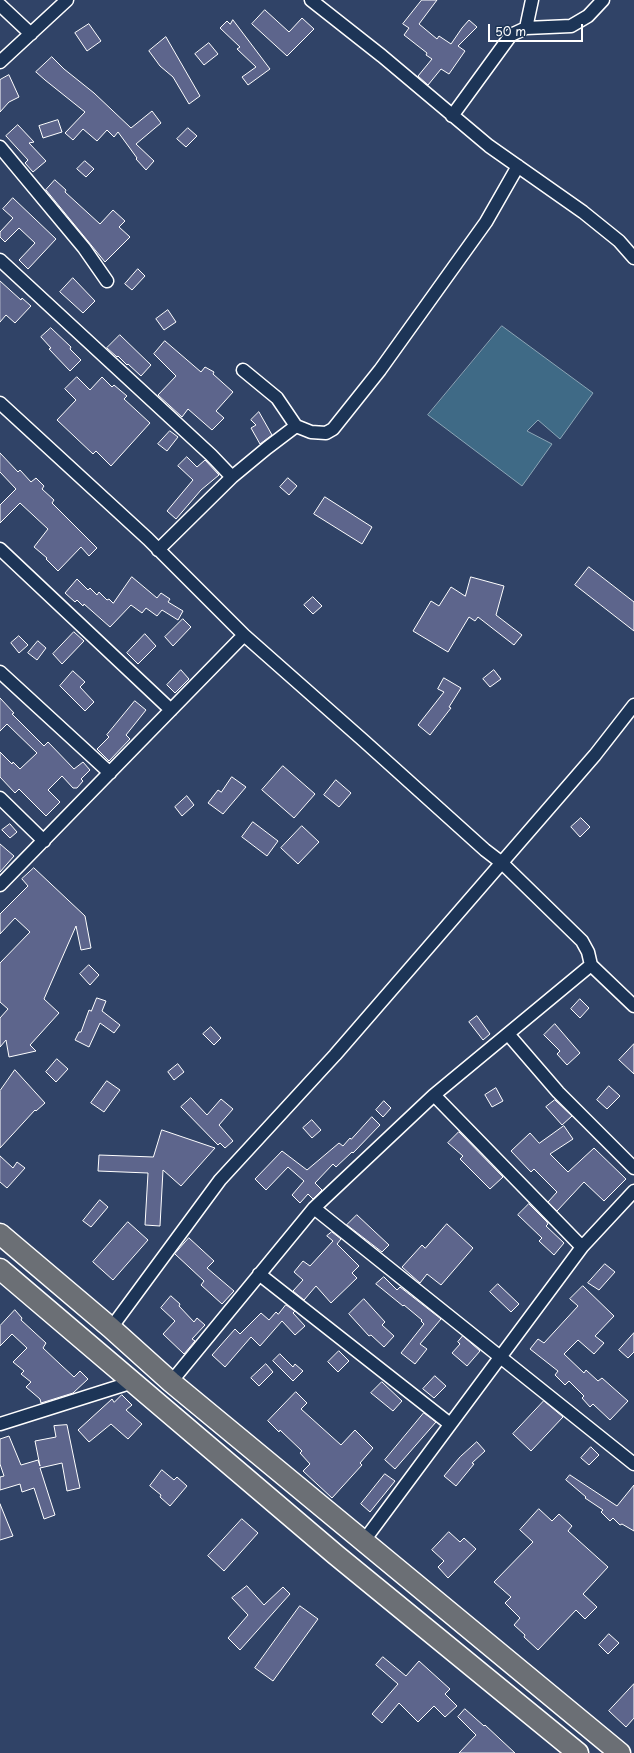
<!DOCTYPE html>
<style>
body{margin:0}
#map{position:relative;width:634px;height:1753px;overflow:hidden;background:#304367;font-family:"Playpen Sans",sans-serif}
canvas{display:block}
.scale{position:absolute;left:488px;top:24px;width:95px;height:18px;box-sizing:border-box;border:2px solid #fff;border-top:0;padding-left:5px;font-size:12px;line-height:14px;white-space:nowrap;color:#fff;-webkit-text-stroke:3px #1d3557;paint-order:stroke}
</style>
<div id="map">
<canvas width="634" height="1753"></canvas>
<div class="scale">50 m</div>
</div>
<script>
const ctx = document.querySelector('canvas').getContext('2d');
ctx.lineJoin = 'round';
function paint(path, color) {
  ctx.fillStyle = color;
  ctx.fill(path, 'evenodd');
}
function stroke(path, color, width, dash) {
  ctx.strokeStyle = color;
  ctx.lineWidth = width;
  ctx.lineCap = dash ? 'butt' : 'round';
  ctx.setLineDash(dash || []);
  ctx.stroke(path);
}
const water = new Path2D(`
 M502,326L593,393L560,439L538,420L527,431L552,444L522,486L428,415Z`);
const building = new Path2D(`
 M422,0H437L419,24L437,39L439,36L451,44L462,28L469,20L477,27L458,46L465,51L449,74L441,69L428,85L418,76L432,59L426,55L427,53L404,35L409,28L403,24Z
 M265,10L289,32L302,18L314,29L287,56L252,24Z
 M233,20L270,69L248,85L242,77L256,67L237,49L240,47L220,28L227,21L230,24Z
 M89,24L101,41L87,51L75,33Z
 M166,37L200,96L189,104L173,77L160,66L149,51Z
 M209,43L218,54L204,65L195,54Z
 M52,57L64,69L94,93L131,128L152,111L161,123L136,144L154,161L146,170L136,159L137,158L118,132L114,137L107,130L97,141L83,129L73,140L65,133L85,112L45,80L36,72Z
 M9,75L19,97L9,102L0,112V80Z
 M58,120L62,132L43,138L39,126Z
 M18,125L34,142L29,143L46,161L33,172L25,163L28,160L6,136Z
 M188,128L197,136L186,147L177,139Z
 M85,161L94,169L86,177L77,169Z
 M55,180L66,190L65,192L100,224L113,210L125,221L119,227L130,237L105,262L46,190Z
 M13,198L56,239L28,269L19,260L35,243L19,228L5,242L0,237V232L13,218L3,209Z
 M138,269L145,276L132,290L125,284Z
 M73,278L95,301L83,313L60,292Z
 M0,281L21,300L22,298L31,306L15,323L6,315L0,322Z
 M168,310L176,322L164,330L156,319Z
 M51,328L71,347L70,349L81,360L70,371L49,349L51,348L41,337Z
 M120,335L151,365L141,376L128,364L127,365L118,356L117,357L107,348Z
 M165,341L201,372L205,367L214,372L213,374L233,392L216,411L224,418L212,430L188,409L182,417L158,395L176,376L154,354Z
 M77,377L90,390L102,377L112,387L114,385L127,396L124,399L150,423L111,466L96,451L93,454L57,420L76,400L65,389Z
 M259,412L272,435L260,444L251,428L256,425L251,420Z
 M170,431L178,437L167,451L158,444Z
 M0,453L18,472L20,470L31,482L36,478L44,486L42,489L54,500L52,503L97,548L89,556L81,547L58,571L46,559L47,558L34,547L48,529L20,503L0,523V505L16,489L0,472Z
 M187,457L197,467L205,460L219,475L201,490L176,519L167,511L193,480L178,466Z
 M288,478L297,486L289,495L280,487Z
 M325,497L372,527L362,544L314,514Z
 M589,567L634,602V631L575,585Z
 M132,577L157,598L161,593L170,599L168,602L183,611L178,620L162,610L157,616L146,608L142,613L131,605L110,627L84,604L83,606L77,600L75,602L65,593L77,579L88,590L90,588L97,595L99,592L107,600L109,599L113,603Z
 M471,577L504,586L496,615L522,635L514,645L478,617L475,621L469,617L448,652L413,631L431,601L439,606L451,587L465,596Z
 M313,597L322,606L313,614L304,605Z
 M183,619L191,627L173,646L165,637Z
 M74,632L84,641L62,664L53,654Z
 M145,634L156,646L138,664L127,653Z
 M19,636L28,645L19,653L11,643Z
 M38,641L46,648L37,660L28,653Z
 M181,670L189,679L175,693L167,685Z
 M494,670L501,679L490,687L483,679Z
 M73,671L85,682L80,687L94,702L85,711L60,686Z
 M444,678L461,688L449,707L451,708L430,735L418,725L444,692L438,689Z
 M0,698L14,713L12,714L44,746L48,742L74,769L83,762L90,770L81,779L83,781L77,788H73L62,776L48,790L60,802L46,816L19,789L15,793L0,777V752L12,764L13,762L20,769L37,753L7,724L0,731Z
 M135,701L146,710L126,735L130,739L109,761L97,749L109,737L107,735Z
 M283,766L315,794L294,818L262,790Z
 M232,777L246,787L223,814L208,803L218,790L221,792Z
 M336,780L351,793L339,807L324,795Z
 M187,796L194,805L182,816L175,807Z
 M581,818L590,827L580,837L571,827Z
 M253,822L278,841L267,856L242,837Z
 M10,824L17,832L10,838L2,830Z
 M302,826L319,842L298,864L281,848Z
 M0,844L14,856L0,872Z
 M34,868L85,916L91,948L81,950L76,926L44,999L59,1013L30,1045L36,1051L9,1057L6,1040L0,1047V1018L8,1009L0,1002V963L30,932L15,918L0,934V914L28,886L22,879Z
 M89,965L99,975L90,985L80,974Z
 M97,998L106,1001L102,1011L120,1025L114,1033L100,1023L89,1047L75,1040L79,1032H81L89,1010L91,1011Z
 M580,999L589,1008L580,1018L571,1009Z
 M477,1016L490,1034L483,1040L469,1022Z
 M555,1024L580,1053L567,1065L557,1054L560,1051L544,1035Z
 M211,1027L221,1038L214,1045L203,1034Z
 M634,1044V1074L619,1060Z
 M57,1059L68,1069L56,1082L46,1072Z
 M178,1064L184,1072L174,1080L168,1072Z
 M15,1070L45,1103L36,1111L35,1110L0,1148V1091Z
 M107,1081L120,1090L104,1112L91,1103Z
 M609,1086L620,1096L607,1109L597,1100Z
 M496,1088L503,1101L492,1107L485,1095Z
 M191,1098L207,1115L221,1099L233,1109L219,1125L233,1141L225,1148L220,1143L218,1145L181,1107Z
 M555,1100L572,1116L562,1125L546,1107Z
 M384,1101L391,1108L383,1117L376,1110Z
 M372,1117L380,1125L353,1153L352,1152L336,1167L333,1164L315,1183L322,1190L313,1199L308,1194L300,1203L292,1195L304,1181L288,1167L266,1190L255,1179L282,1151L307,1170L339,1143L343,1146L350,1138L351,1139Z
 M312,1120L321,1130L312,1138L303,1128Z
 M564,1126L573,1139L550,1154L568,1172L594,1148L626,1179L604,1201L584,1182L557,1211L548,1202L557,1192L534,1169L531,1172L511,1151L530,1133L539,1143Z
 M162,1130L215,1148L181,1186L163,1170L160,1226L145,1225L148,1173L98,1171L99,1155L153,1157Z
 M459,1132L503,1177L490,1189L460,1159L463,1156L448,1143Z
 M0,1156L13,1168L17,1162L25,1168L7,1188L0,1182Z
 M100,1200L108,1207L91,1227L83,1221Z
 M529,1204L547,1222L548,1224L546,1226L564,1243L554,1255L539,1241L542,1238L518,1215Z
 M357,1215L389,1245L382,1252L347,1225Z
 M128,1222L148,1240L113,1280L93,1262Z
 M447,1224L473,1248L441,1285L427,1274L420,1283L402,1267L422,1245L425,1248Z
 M332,1232L341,1239L337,1244L359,1266L352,1273L357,1278L331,1303L316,1286L304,1300L293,1291L303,1280L294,1272L303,1261L310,1266L333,1241L327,1236Z
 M189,1238L214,1261L207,1268L234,1291L222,1304L201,1285L204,1281L175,1254Z
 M605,1264L615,1272L599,1290L588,1283Z
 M384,1277L397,1290L400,1287L441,1319L420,1344L427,1349L415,1364L401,1353L424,1324L421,1321L422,1320L404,1305L403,1306L376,1284Z
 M498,1284L519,1304L511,1312L490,1292Z
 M583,1286L614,1316L595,1336L604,1343L594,1354L578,1340L564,1354L584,1373L586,1370L598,1381L602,1378L628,1401L610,1420L593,1404L590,1407L582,1398L584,1396L569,1381L565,1385L555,1375L558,1371L530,1349L538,1339L544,1343L578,1306L570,1299Z
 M171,1296L180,1304L179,1306L194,1322L197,1318L205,1325L192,1339L195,1341L184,1354L163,1334L175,1321L161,1308Z
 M364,1299L385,1322L382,1325L394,1336L384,1347L371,1335L369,1336L349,1314Z
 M286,1305L295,1311L293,1313L305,1326L295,1335L282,1321L260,1346L251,1337L225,1367L212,1355L235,1329L240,1334L261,1313L269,1320L276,1312L278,1314Z
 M15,1310L22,1318L21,1320L46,1343L43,1348L61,1365L74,1377L80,1371L88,1379L73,1393L41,1403L40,1399L26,1387L31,1382L21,1374L24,1371L13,1362L27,1348L12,1334L0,1346V1326Z
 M634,1333V1352L628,1358L619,1350Z
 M463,1336L480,1351L467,1366L452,1353L460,1344L458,1342Z
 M339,1351L349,1361L338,1372L328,1362Z
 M280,1354L293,1367L295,1364L303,1371L293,1381L273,1361Z
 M266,1364L273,1372L259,1386L251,1378Z
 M435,1376L446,1386L434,1398L423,1389Z
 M382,1382L402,1401L393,1411L371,1393Z
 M296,1392L307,1403L301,1409L341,1445L355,1430L373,1448L360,1463L362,1465L332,1498L303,1471L310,1464L300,1453L302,1451L280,1430L279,1432L268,1421Z
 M122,1395L132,1405L126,1410L142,1424L128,1439L111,1424L89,1442L78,1430L112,1399L114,1402Z
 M544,1401L563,1417L531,1451L513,1434Z
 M424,1413L436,1422L395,1469L385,1460Z
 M67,1425L80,1488L67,1491L62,1463L40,1468L55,1515L44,1519L34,1488L22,1492L20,1484L0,1490V1477L4,1476L0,1464V1439L9,1436L21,1465L38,1460L40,1466L35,1441L56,1437L54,1426Z
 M477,1442L485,1451L472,1463L474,1464L456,1486L444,1476L460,1457Z
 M591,1447L599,1455L589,1465L581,1458Z
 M162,1470L174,1480L177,1477L187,1486L170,1506L160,1497L161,1495L150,1486Z
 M385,1474L395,1481L370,1512L361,1504Z
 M570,1475L617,1506L634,1485V1531L622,1524L620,1525L613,1518L610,1521L601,1512L603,1510L585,1498L586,1497L566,1480Z
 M0,1504L13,1536L0,1540Z
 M539,1509L552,1521L559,1514L572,1526L568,1531L608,1567L583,1594L597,1607L585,1619L576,1610L538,1650L524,1637L525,1635L514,1625L520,1618L505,1603L511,1597L494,1582L533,1542L520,1530Z
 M242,1519L258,1533L224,1571L208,1556Z
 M449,1532L460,1542L464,1538L476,1549L448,1578L438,1567L444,1561L432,1550Z
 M247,1586L264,1605L283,1587L290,1594L240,1650L228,1638L248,1615L232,1598Z
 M300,1606L318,1619L273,1681L255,1668Z
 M609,1634L619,1643L608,1654L599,1645Z
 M383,1657L406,1676L419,1661L450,1689L445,1694L457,1706L445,1717L434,1706L418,1722L399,1703L382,1723L372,1714L398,1684L376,1665Z
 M634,1684V1718L626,1727L609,1711Z
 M465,1709L484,1726L485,1725L515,1753H459L476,1735L458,1717Z`);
const minor = new Path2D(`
 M311,0L382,56L489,146L583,212L619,241L634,258
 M0,5L31,34
 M526,28L532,0
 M0,62L67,0
 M452,116L511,35L526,28L571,26L588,16L603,0
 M0,147L84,248L107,281
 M0,260L211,455L232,477
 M243,370L277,398L296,426L311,432L326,433L333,429L380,370L486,222L518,166
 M0,403L148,539L244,635L364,741L485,850L502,863L582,941L588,952L591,965L634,1006
 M0,549L171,710
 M158,550L232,477L267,448L296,426
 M0,672L110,773
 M0,798L44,841
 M0,885L244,635
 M508,1034L558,1092L634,1168
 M434,1095L582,1247
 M314,1208L634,1464
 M259,1274L450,1424
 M111,1328L220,1180L335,1055L595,755L634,705
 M171,1382L314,1208L434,1095L591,965
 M0,1424L133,1382
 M363,1542L582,1247L634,1191`);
const trunk = new Path2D(`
 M0,1234L111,1328L171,1382L620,1753
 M0,1269L336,1555L578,1753`);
paint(water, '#3f6a86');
stroke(water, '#8ca6b6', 1);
paint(building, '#5d658c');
stroke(building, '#fff', 1);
stroke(minor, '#fff', 15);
stroke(trunk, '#fff', 23);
stroke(minor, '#1d3557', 12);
stroke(trunk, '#6b6f75', 20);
</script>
